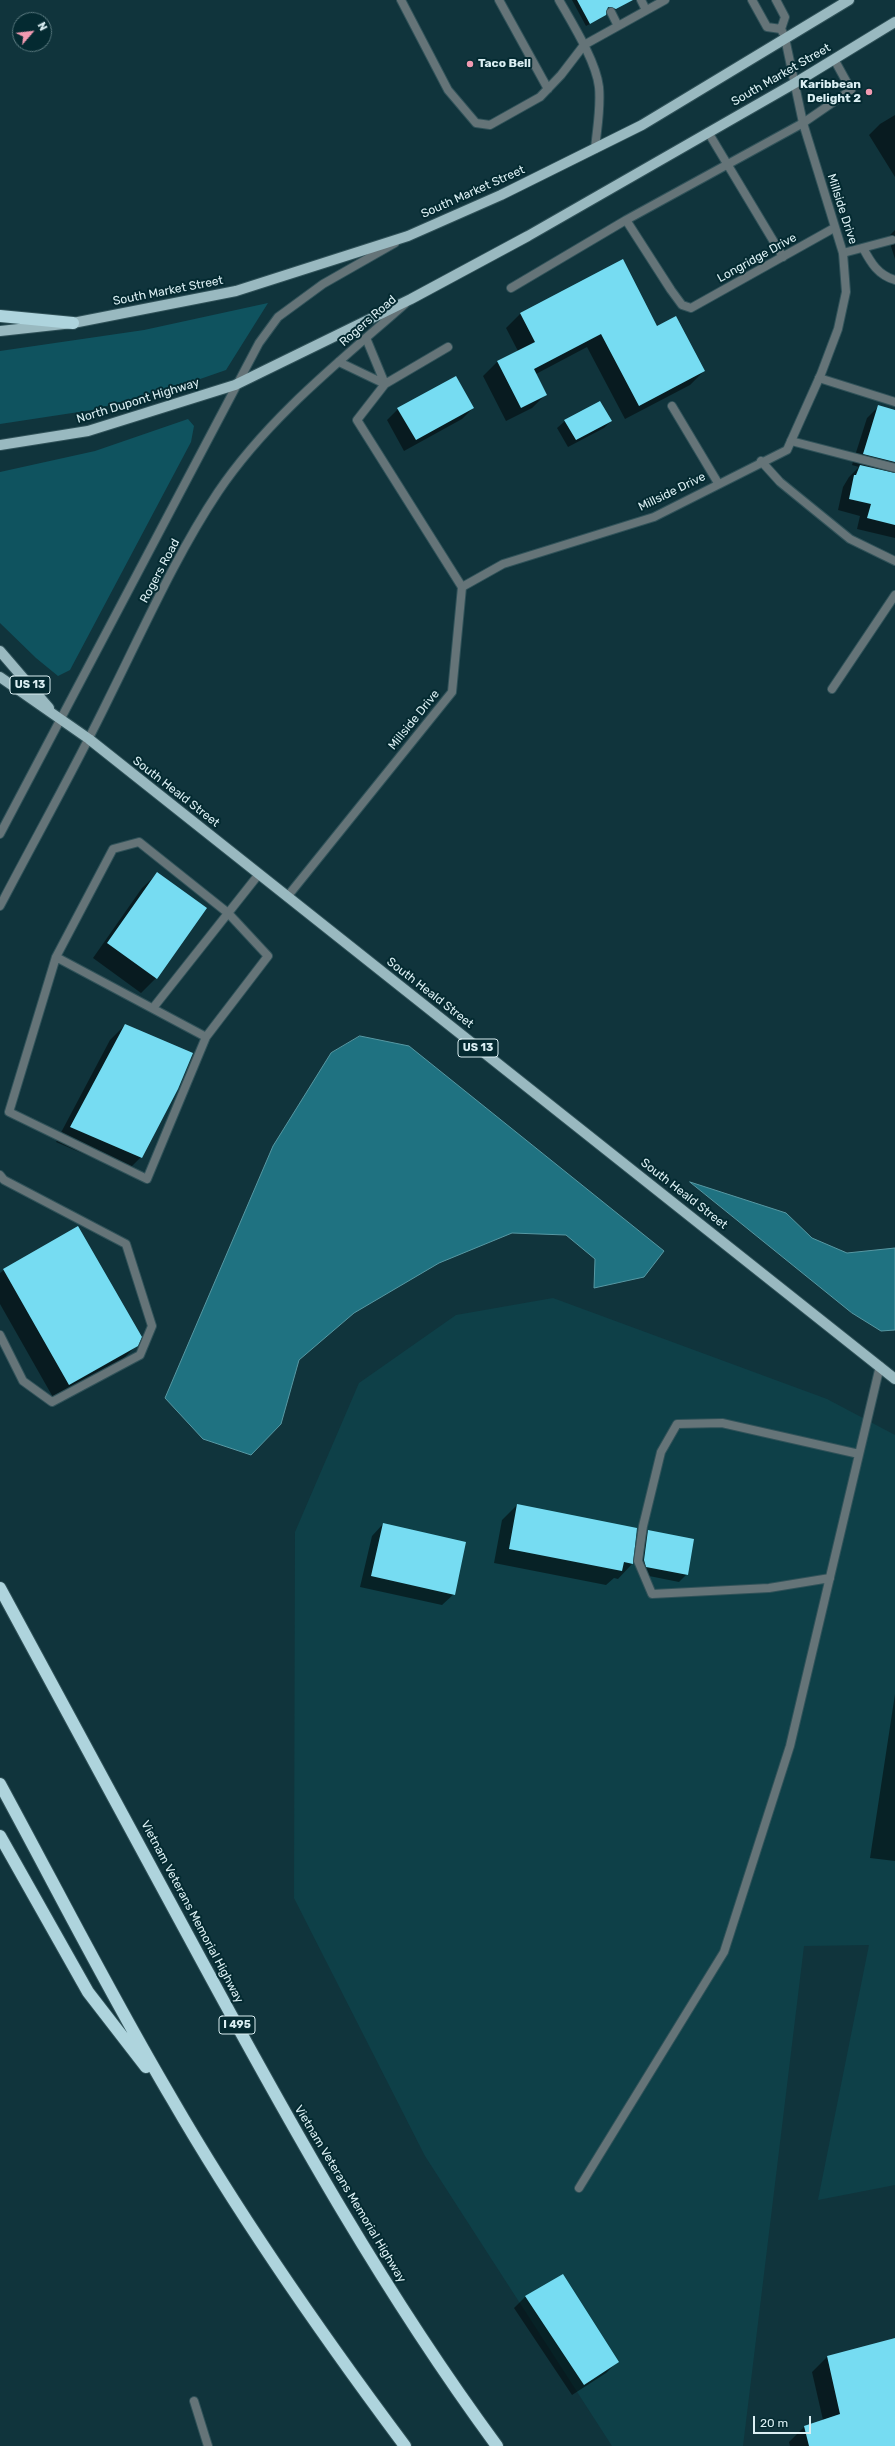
<!DOCTYPE html>
<style>
body{margin:0}
#map{position:relative;width:895px;height:2446px;overflow:hidden;background:#10343c;font-family:Rubik,sans-serif}
canvas{display:block}
.north{position:absolute;left:12px;top:12px;width:40px;height:40px;box-sizing:border-box;background:#042a31;border:1px solid #5a797f;border-radius:50%;rotate:62deg;font-size:11px;font-weight:700;line-height:16px;text-align:center;color:#dbeff3}
.north::after{content:'';display:block;margin:auto;width:14px;height:18px;background:#f19ab1;clip-path:polygon(50% 0,100% 100%,50% 72%,0 100%)}
.scale{position:absolute;left:753px;top:2416px;width:58px;height:18px;box-sizing:border-box;border:2px solid #dbeff3;border-top:0;padding-left:5px;font-size:12px;line-height:14px;white-space:nowrap;color:#dbeff3;-webkit-text-stroke:3px #042a31;paint-order:stroke}
</style>
<div id="map">
<canvas width="895" height="2446"></canvas>
<div class="north">N</div>
<div class="scale">20 m</div>
</div>
<script>
const ctx = document.querySelector('canvas').getContext('2d');
ctx.lineJoin = 'round';
function paint(path, color) {
  ctx.fillStyle = color;
  ctx.fill(path, 'evenodd');
}
function stroke(path, color, width, dash) {
  ctx.strokeStyle = color;
  ctx.lineWidth = width;
  ctx.lineCap = dash ? 'butt' : 'round';
  ctx.setLineDash(dash || []);
  ctx.stroke(path);
}
function drawText(font, color, halo, rows, align = 'center') {
  ctx.font = font + ' Rubik,sans-serif';
  ctx.lineWidth = 4;
  ctx.setLineDash([]);
  ctx.textBaseline = 'middle';
  ctx.strokeStyle = halo;
  ctx.fillStyle = color;
  for (const [text, x, y, turn = 0] of rows) {
    ctx.save();
    ctx.translate(x, y);
    ctx.rotate((+turn || 0) * Math.PI / 180);
    ctx.textAlign = isNaN(turn) ? turn : align;
    if (halo) ctx.strokeText(text, 0, 0);
    ctx.fillText(text, 0, 0);
    ctx.restore();
  }
}
const built = new Path2D(`
 M553,1298L827,1399L895,1435V2185L818,2200L869,1945L804,1946L743,2446H612L425,2156L294,1898L295,1532L359,1383L456,1315Z`);
const green = new Path2D(`
 M268,303L226,370L180,386L92,410L0,424V351L144,330Z
 M188,419L194,426L191,442L70,670L58,676L36,658L0,623V472L95,451Z`);
const water = new Path2D(`
 M360,1036L409,1046L664,1251L644,1277L594,1288L595,1259L566,1235L512,1233L439,1263L354,1313L299,1360L281,1424L251,1455L203,1439L165,1398L273,1146L331,1053Z
 M690,1182L786,1213L812,1238L847,1253L895,1248V1330L881,1331L852,1313Z`);
const shadow = new Path2D(`
 M572,0H631L612,12L606,11L601,18L586,26Z
 M895,115V177L869,135L880,124Z
 M895,230V259L888,237Z
 M622,261L657,327L704,371L690,385L625,419L587,347L536,374L546,394L532,408L506,421L483,376L497,362L518,351L506,328L520,314Z
 M879,406L895,411V538L857,529L860,516L838,510L843,487L849,477L859,467L852,465L867,418Z
 M473,408L462,419L404,451L387,420L398,409Z
 M565,421H611L604,428L568,447L557,428Z
 M157,874L156,978L141,993L93,958L142,888Z
 M125,1025L141,1157L126,1172L56,1142L110,1040Z
 M4,1270L137,1345L122,1360L54,1399L0,1304V1273Z
 M517,1505L632,1564L618,1579L614,1578L606,1585L494,1563L502,1520Z
 M383,1524L454,1594L442,1605L360,1587L372,1536Z
 M648,1531L687,1574L679,1582L639,1574L637,1568L641,1539Z
 M895,1694V1861L870,1858Z
 M563,2276L617,2362L606,2373L572,2395L514,2308L525,2297Z
 M895,2339V2446H790L789,2442L804,2427L823,2420L812,2372L827,2357Z`);
const building = new Path2D(`
 M577,0H633L616,9L608,7L606,15L590,24Z
 M623,259L657,326L676,316L705,371L639,406L601,334L534,369L547,395L521,408L497,361L535,342L520,313Z
 M456,376L474,408L416,440L397,408Z
 M600,401L612,421L576,440L564,420Z
 M878,405L895,410V462L863,454Z
 M860,465L895,473V525L867,518L871,504L849,499L854,475H856Z
 M157,872L207,908L157,979L107,943Z
 M125,1024L193,1053L178,1089L142,1158L70,1127Z
 M78,1226L142,1337L138,1346L69,1385L3,1269Z
 M517,1504L637,1528L633,1564L624,1562L622,1571L509,1549Z
 M383,1523L466,1542L455,1595L371,1576Z
 M648,1530L694,1539L688,1575L646,1567L644,1560Z
 M563,2274L619,2362L584,2385L525,2296Z
 M895,2338V2446H809L804,2426L840,2414L827,2356Z`);
const service = new Path2D(`
 M401,0L448,90L476,123L490,125L540,97L561,75L584,45L665,0
 M499,0L548,89
 M559,0C572,23 596,61 599,87C601,108 597,128 595,149
 M641,0L646,10
 M752,0L767,27L781,29
 M776,0L785,17L781,29L783,33
 M611,12L618,26
 M708,132L783,257
 M626,220L803,123L851,90L834,59
 M863,248C871,263 878,275 895,280
 M843,253L892,240
 M511,288L626,220L671,290L682,305L691,308L834,228
 M448,347L385,384L357,420L462,587
 M339,362L385,384L366,338
 M819,378L895,402
 M672,406L718,483
 M791,441L895,468
 M761,461L780,482L850,539L895,561
 M832,689L895,595
 M56,957L206,1037L147,1179L9,1112L56,957L113,849L139,842L228,913L268,956L206,1037
 M153,1008L259,874
 M0,1175L4,1180L126,1244L152,1326L140,1355L52,1402L23,1381L0,1335
 M830,1578L769,1588L652,1594L638,1561L643,1526L661,1452L677,1424L722,1423L859,1454
 M579,2188L724,1952L790,1746L880,1366
 M194,2401L208,2446`);
const minor = new Path2D(`
 M287,897L452,692L462,587L503,564L654,517L787,450L821,374L838,329L846,292L843,253L803,123L785,38`);
const tertiary = new Path2D(`
 M0,834L259,343L278,317L323,284L395,243
 M0,906C36,837 74,770 108,700C142,632 176,555 218,492C268,418 339,362 405,304`);
const primary = new Path2D(`
 M0,331L73,323L236,291L408,236L501,195L642,125L849,0
 M0,445L88,431L235,385L411,299L528,236L795,83L895,22
 M0,651L49,708
 M0,677L89,739L895,1379`);
const motorway = new Path2D(`
 M0,316L73,323
 M0,1588C68,1714 136,1840 204,1965C294,2131 385,2294 497,2446
 M0,1784C57,1889 111,1996 172,2099C242,2220 322,2335 405,2446
 M0,1836L88,1992L146,2067`);
const markers = [
 [470,64,4,"#f19ab1"],
 [869,92,4,"#f19ab1"]
];
const shields = [
 [30,685,40],
 [478,1048,40],
 [237,2025,36]
];
const shieldNames = [
 ["US 13",30,685],
 ["US 13",478,1048],
 ["I 495",237,2025]
];
const poiNames = [
 ["Taco Bell",478,64],
 ["Karibbean",861,85,"right"],
 ["Delight 2",861,99,"right"]
];
const streetNames = [
 ["South Market Street",781,75,-30],
 ["South Market Street",473,192,-24],
 ["Millside Drive",842,209,72],
 ["Longridge Drive",757,258,-29],
 ["South Market Street",168,291,-11],
 ["Rogers Road",368,321,-41],
 ["North Dupont Highway",138,401,-17],
 ["Millside Drive",672,492,-26],
 ["Rogers Road",160,571,-62],
 ["Millside Drive",414,720,-51],
 ["South Heald Street",176,792,38],
 ["South Heald Street",430,993,38],
 ["South Heald Street",684,1194,38],
 ["Vietnam Veterans Memorial Highway",192,1912,62],
 ["Vietnam Veterans Memorial Highway",350,2194,59]
];
paint(built, '#0e4048');
paint(green, '#0f535f');
paint(water, '#1f7281');
stroke(water, '#5798a3', 1);
paint(shadow, '#0007');
paint(building, '#76dcf2');
stroke(service, '#305259', 10);
stroke(minor, '#305259', 10);
stroke(tertiary, '#305259', 10);
stroke(primary, '#305259', 12);
stroke(motorway, '#305259', 14);
stroke(service, '#657478', 8);
stroke(minor, '#657478', 8);
stroke(tertiary, '#657478', 8);
stroke(primary, '#99b9c0', 10);
stroke(motorway, '#aed4dd', 12);
for (const [x, y, r, color] of markers) {
  const dot = new Path2D();
  dot.arc(x, y, r, 0, 2 * Math.PI);
  ctx.fillStyle = color;
  ctx.fill(dot);
  stroke(dot, '#042a31', 1.5);
}
for (const [x, y, w] of shields) {
  const box = new Path2D();
  box.roundRect(x - w / 2, y - 9, w, 18, 3);
  ctx.fillStyle = '#042a31';
  ctx.fill(box);
  stroke(box, '#dbeff3', 1);
}
drawText('bold 11px', '#dbeff3', null, shieldNames);
drawText('bold 12px', '#dbeff3', '#042a31', poiNames, 'left');
drawText('12px', '#dbeff3', '#042a31', streetNames);
</script>
